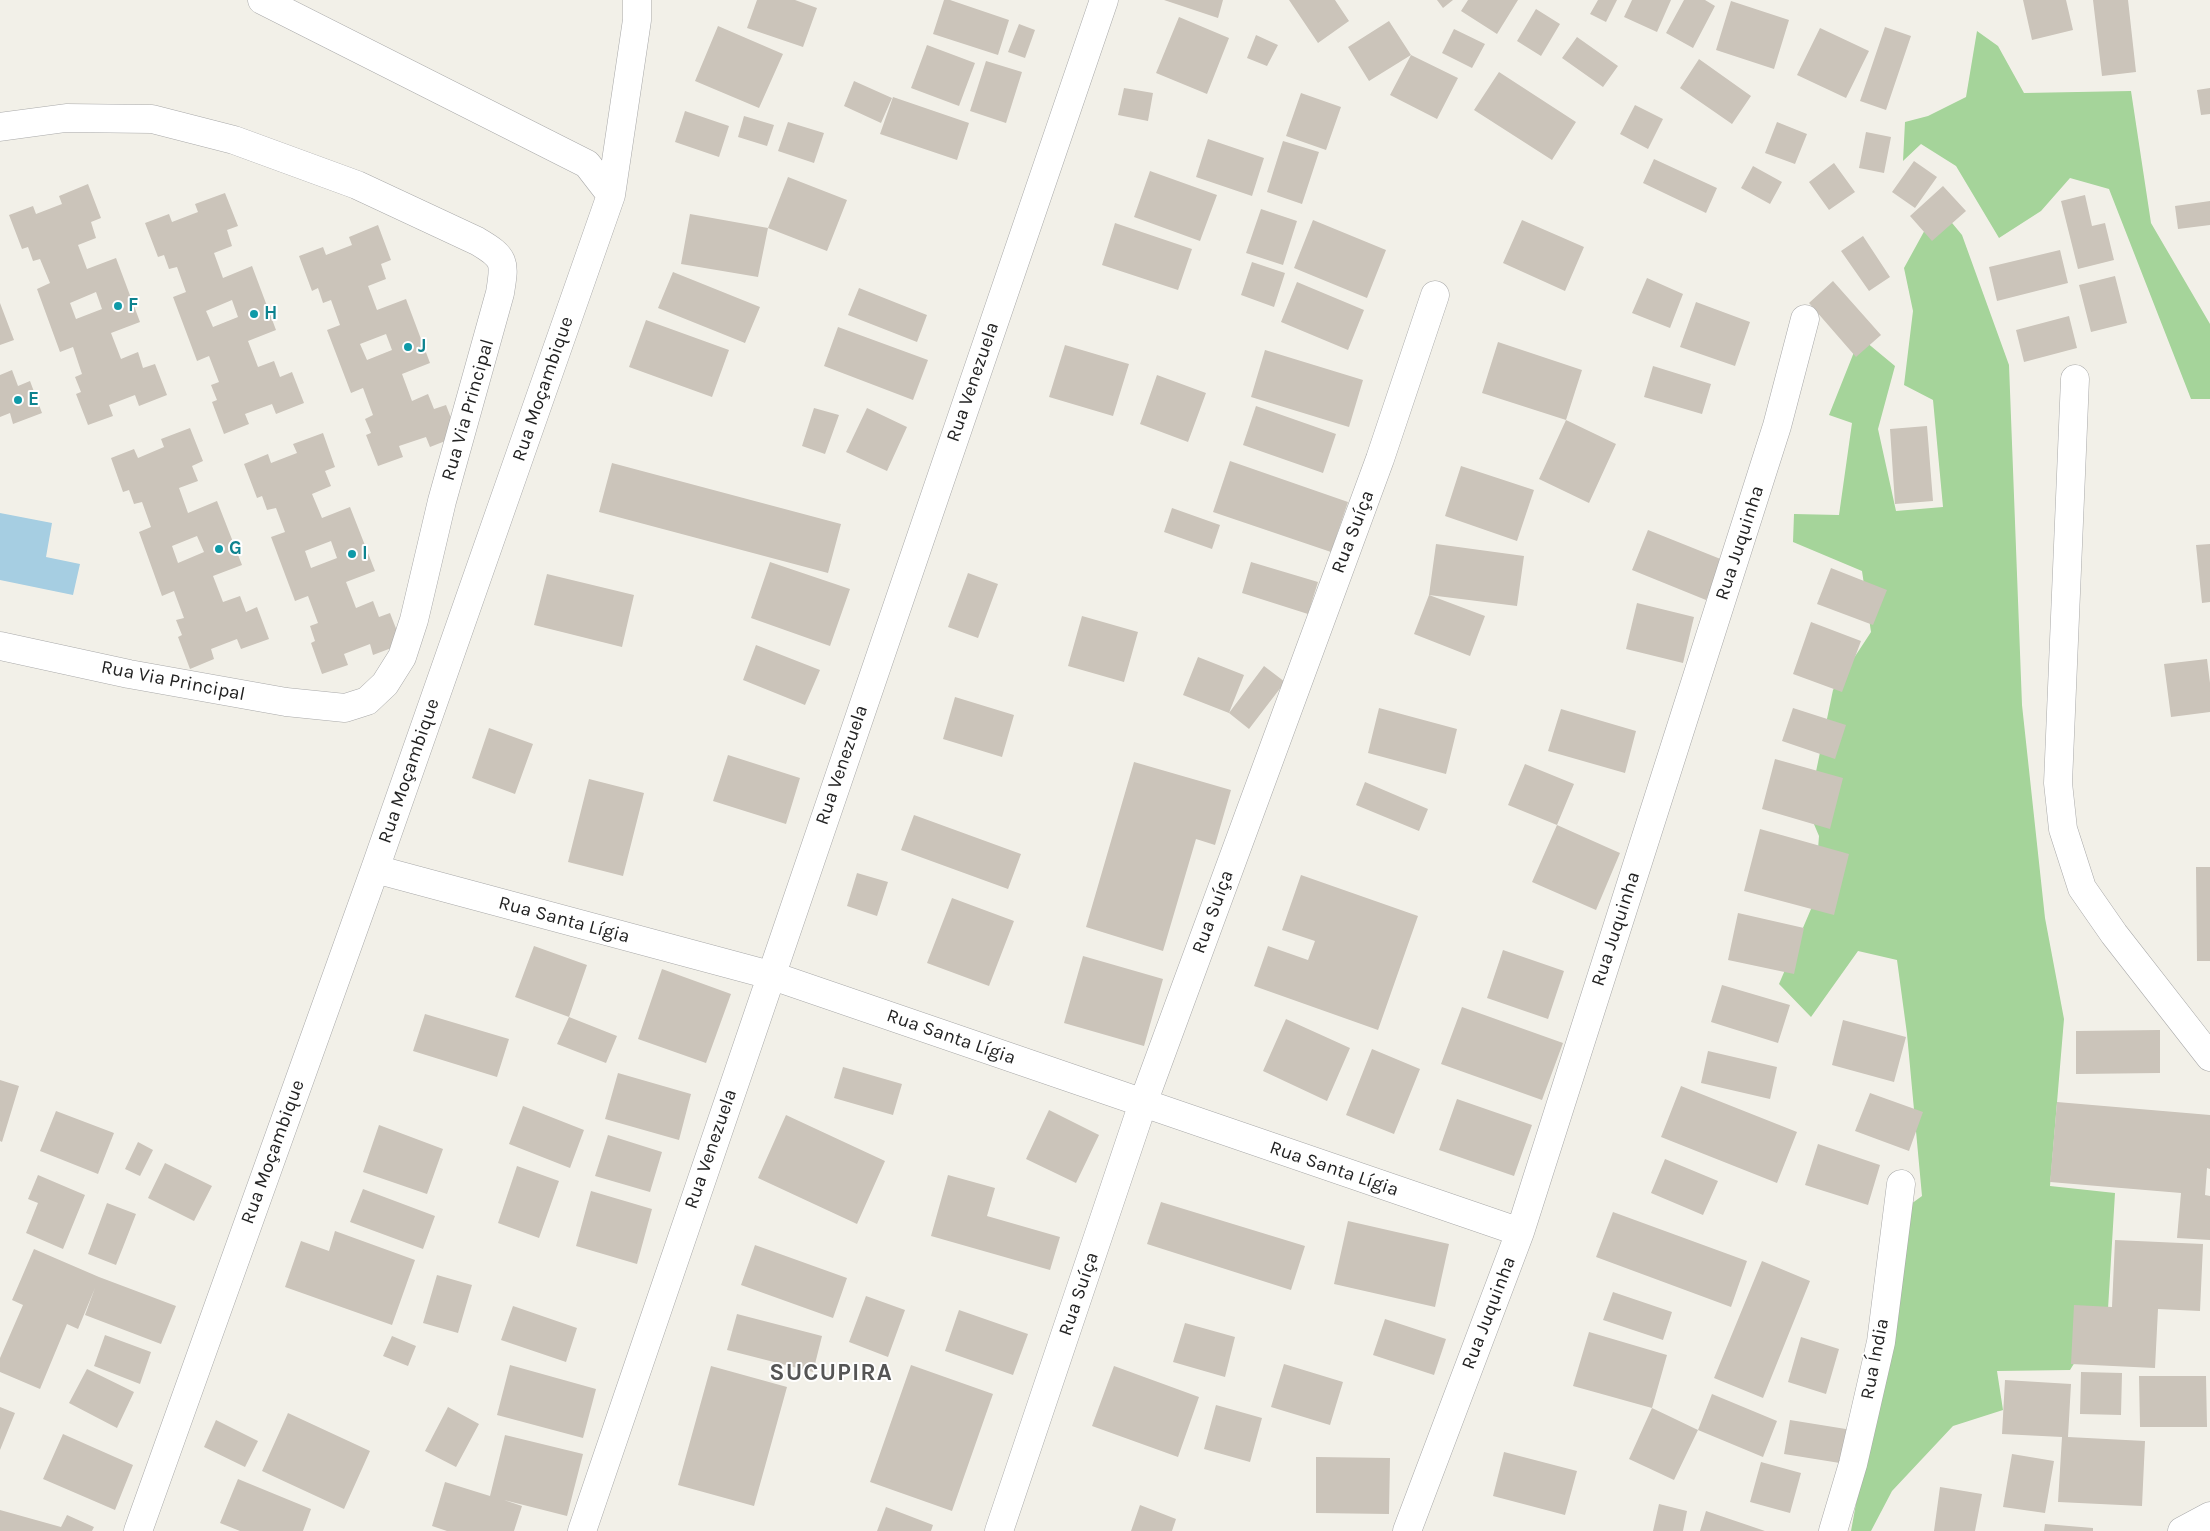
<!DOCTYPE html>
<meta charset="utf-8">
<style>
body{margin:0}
canvas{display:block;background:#f2f0e8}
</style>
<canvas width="2210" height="1531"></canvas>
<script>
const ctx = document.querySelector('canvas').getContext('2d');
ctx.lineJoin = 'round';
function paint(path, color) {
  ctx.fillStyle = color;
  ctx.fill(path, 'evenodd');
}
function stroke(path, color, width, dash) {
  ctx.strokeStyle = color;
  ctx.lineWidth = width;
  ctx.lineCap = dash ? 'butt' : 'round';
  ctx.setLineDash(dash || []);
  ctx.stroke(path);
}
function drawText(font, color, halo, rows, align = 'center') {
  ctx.font = font + ' Karla,sans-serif';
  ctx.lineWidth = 4;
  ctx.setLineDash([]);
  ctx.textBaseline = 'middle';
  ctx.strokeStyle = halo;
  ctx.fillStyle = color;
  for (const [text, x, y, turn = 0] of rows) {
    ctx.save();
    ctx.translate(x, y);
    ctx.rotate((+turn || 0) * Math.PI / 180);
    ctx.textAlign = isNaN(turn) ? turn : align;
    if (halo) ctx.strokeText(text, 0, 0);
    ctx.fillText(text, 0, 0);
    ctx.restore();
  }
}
const forest = new Path2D(`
 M1977,31L1998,46L2024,93L2131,91L2151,223L2210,324V399H2191L2109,189L2070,178L2041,211L1999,238L1956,166L1921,144L1903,161L1905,122L1928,116L1966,97Z
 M1938,206L1962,235L2009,365L2022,705L2045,918L2064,1019L2050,1186L2115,1193L2108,1309L2070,1370L1997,1371L2003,1410L1953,1426L1892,1491L1871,1531H1851L1911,1204L1922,1196L1907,1034L1897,960L1858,951L1811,1017L1779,984L1814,902L1819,836L1808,810L1833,690L1871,632L1862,571L1793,542L1794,514L1839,515L1852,423L1829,415L1860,337L1895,366L1878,429L1896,511L1943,507L1933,400L1904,385L1913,311L1904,268Z`);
const water = new Path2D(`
 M0,513L52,523L46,557L80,564L73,595L0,580Z`);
const building = new Path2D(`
 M757,0H795L817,8L803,47L747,28Z
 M944,0H950L1009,20L998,55L933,34Z
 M1164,0H1223L1218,18Z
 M1289,0H1335L1349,21L1318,43Z
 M1437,0H1453L1443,8Z
 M1468,0H1518L1497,34L1461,11Z
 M1598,0H1617L1606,22L1590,14Z
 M1632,0H1671L1657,32L1624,17Z
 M1684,0H1705L1715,6L1693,48L1666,33Z
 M2023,0H2066L2073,30L2032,40Z
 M2093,0H2128L2136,72L2102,76Z
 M1731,1L1789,20L1774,69L1716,50Z
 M1536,9L1560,24L1541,56L1517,41Z
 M1179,17L1229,38L1207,94L1156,73Z
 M1389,21L1411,55L1458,78L1437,119L1390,95L1411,55L1369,81L1348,47Z
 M1019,24L1035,30L1025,58L1008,52Z
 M718,26L783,54L759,108L695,81Z
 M1885,27L1911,36L1886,110L1860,101Z
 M1820,28L1869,51L1846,98L1797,75Z
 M1454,29L1485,44L1472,68L1442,53Z
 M1256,35L1278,45L1267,66L1247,58Z
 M1577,37L1618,66L1603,87L1562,58Z
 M927,45L975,63L959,106L911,88Z
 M1699,59L1751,96L1732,124L1680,88Z
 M986,61L1022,72L1006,123L970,111Z
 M1499,72L1576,122L1552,160L1474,110Z
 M854,81L892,98L881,123L844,106Z
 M1124,88L1153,93L1148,121L1118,115Z
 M2210,88V114L2201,115L2197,90Z
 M1301,93L1341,107L1326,150L1286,136Z
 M893,97L969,123L957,160L880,134Z
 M1635,105L1663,119L1648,149L1620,134Z
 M685,111L729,126L719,157L675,142Z
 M744,116L774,125L767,146L738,137Z
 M788,122L824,133L814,163L778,151Z
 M1777,122L1807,134L1795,164L1765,153Z
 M1866,132L1891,137L1884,173L1859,168Z
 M1208,139L1264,158L1252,196L1196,177Z
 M1283,141L1319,152L1302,204L1267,192Z
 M1654,159L1717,188L1706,213L1643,183Z
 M1914,161L1937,177L1915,208L1892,192Z
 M1834,163L1855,192L1829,210L1809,182Z
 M1753,166L1782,182L1770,204L1741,188Z
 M1150,171L1217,195L1200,241L1134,217Z
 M788,177L847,200L827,251L768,228Z
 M88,184L101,218L91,222L96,238L78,245L87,269L116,258L140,322L111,333L121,359L138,352L143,368L155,364L167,395L139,406L135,395L109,405L113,416L88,425L76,394L81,392L75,377L82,374L73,347L60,352L37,289L50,283L40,259L33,261L28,247L22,249L9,215L33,206L36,214L62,204L59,196ZM96,292L102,309L76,319L70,303Z
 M1943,186L1966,211L1932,241L1910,216Z
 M225,193L238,226L227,230L232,246L214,253L223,278L252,266L276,330L248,341L258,367L274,361L280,377L292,372L304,403L276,414L272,404L245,414L249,424L224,434L212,402L217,400L211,385L219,382L209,356L197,361L173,297L186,292L177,267L169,269L164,255L158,257L145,223L169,214L172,222L198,212L195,204ZM232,300L238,317L213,327L206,311Z
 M2085,195L2092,226L2105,223L2114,260L2078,269L2061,201Z
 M2210,201V225L2178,229L2175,206Z
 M1261,209L1297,221L1283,265L1246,253Z
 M690,214L768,228L758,277L681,264Z
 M1313,220L1386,250L1367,298L1294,268Z
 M1522,220L1584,247L1565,291L1503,263Z
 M1115,223L1192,249L1178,290L1102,265Z
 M378,225L391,260L381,264L386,279L368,286L377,310L406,299L430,363L402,374L412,401L428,394L434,409L446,405L458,436L430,447L426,437L399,446L403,457L378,466L366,435L371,433L365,419L373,415L363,388L351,393L327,330L340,325L331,300L323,303L318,288L312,291L299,256L323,247L326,255L352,245L349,237ZM386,334L392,350L367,360L360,344Z
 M1863,236L1890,277L1869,291L1841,251Z
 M2060,250L2068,283L1997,301L1989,267Z
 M1252,262L1285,273L1274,307L1241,295Z
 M673,272L760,307L745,343L658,308Z
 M2115,276L2127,323L2091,332L2079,285Z
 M1647,278L1683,294L1670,328L1632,313Z
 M1833,281L1881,335L1856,357L1809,303Z
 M1297,282L1364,310L1348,350L1281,322Z
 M859,288L927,315L917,342L848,315Z
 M1696,302L1750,322L1735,366L1680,347Z
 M0,303L14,340L0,345Z
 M2069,316L2077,348L2024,362L2016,330Z
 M646,320L729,350L712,397L629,367Z
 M838,327L928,360L913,400L824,366Z
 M1498,342L1582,370L1566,420L1482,393Z
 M1065,345L1129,364L1113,416L1049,397Z
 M1265,350L1363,380L1349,427L1251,397Z
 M1653,366L1711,384L1702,414L1644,397Z
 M12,370L18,386L30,381L42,413L13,424L10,413L0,417V375Z
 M1157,375L1206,393L1188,442L1140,424Z
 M1256,406L1336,434L1323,473L1243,445Z
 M814,408L839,415L825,454L802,446Z
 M867,408L907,427L887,471L846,452Z
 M1566,420L1616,444L1589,503L1539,479Z
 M1927,426L1933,501L1895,504L1890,429Z
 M190,428L203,461L192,466L198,481L179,488L188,513L217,501L242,565L213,576L223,602L240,596L246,612L257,607L269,639L241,649L237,639L211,649L214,659L190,669L178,637L182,635L176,620L184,618L174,591L162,596L139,532L151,527L142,502L134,504L129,490L123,492L111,458L134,449L138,458L164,447L161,439ZM197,536L204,552L178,563L172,546Z
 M323,433L335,467L325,471L331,486L312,494L322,518L350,507L375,571L346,582L356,608L373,601L379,617L390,613L402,644L373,655L370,644L344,654L348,665L322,674L311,643L315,641L310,626L318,623L308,596L295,601L271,537L285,532L276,508L267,510L262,496L257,498L244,464L268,454L271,463L297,453L293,444ZM331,541L337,558L311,568L305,551Z
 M1230,461L1348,502L1331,552L1213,512Z
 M612,463L841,524L828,573L599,512Z
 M1461,466L1534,490L1517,541L1445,516Z
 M1172,508L1220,525L1212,549L1164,532Z
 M1648,530L1723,560L1706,600L1632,570Z
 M1436,544L1524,556L1517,606L1429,595Z
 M2210,544V602L2202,603L2196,545Z
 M770,562L850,589L830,646L751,618Z
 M1251,562L1318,582L1308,614L1242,593Z
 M1831,568L1887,590L1873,625L1817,604Z
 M968,573L998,584L978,638L948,627Z
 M547,574L634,595L622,647L534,625Z
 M1429,595L1485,616L1470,656L1414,634Z
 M1637,603L1694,617L1683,663L1626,649Z
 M1082,616L1138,632L1124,682L1068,666Z
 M1811,622L1861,641L1842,692L1793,674Z
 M756,645L820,670L805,705L743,680Z
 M1198,657L1244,675L1229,713L1264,666L1285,682L1249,729L1229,713L1183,695Z
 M2207,659L2210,683V712L2171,717L2164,664Z
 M955,697L1014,715L1002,757L943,739Z
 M1379,708L1457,729L1446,774L1368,753Z
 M1793,708L1846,725L1835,759L1782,741Z
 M1561,709L1636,731L1625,773L1548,751Z
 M489,728L533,744L515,794L472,778Z
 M728,755L800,778L786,824L713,801Z
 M1775,759L1843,778L1830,829L1762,809Z
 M1134,762L1231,790L1215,845L1196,839L1163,951L1086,927Z
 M1525,764L1574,784L1557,825L1620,853L1596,910L1532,882L1557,825L1508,805Z
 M589,779L644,793L623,876L568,862Z
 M1365,782L1428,809L1419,831L1356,805Z
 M914,815L1021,854L1008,889L901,850Z
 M1760,829L1849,854L1834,915L1744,891Z
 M2196,867H2210V961H2197Z
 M857,873L888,882L877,916L847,906Z
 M1301,875L1418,916L1378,1030L1254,986L1268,946L1308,960L1315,941L1282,930Z
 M952,898L1014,921L989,986L927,963Z
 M1738,913L1804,928L1794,974L1728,960Z
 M534,946L587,965L569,1017L515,997Z
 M1503,950L1564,971L1548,1019L1487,998Z
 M1083,956L1163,979L1144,1046L1064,1023Z
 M662,969L731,994L706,1063L638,1039Z
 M1722,985L1790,1005L1778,1043L1711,1022Z
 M1462,1007L1563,1043L1542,1100L1441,1064Z
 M425,1014L509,1039L497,1077L413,1051Z
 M569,1017L617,1036L606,1063L557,1044Z
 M1286,1019L1350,1048L1327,1101L1263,1071Z
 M1843,1020L1906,1037L1894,1082L1832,1065Z
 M2160,1030V1073L2076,1074V1031Z
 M1372,1049L1420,1069L1394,1134L1346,1115Z
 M1708,1051L1777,1067L1770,1099L1701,1083Z
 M843,1067L902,1084L893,1115L834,1098Z
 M618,1073L691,1094L679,1140L605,1119Z
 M0,1080L19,1086L2,1142L0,1141Z
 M1681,1086L1797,1132L1777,1183L1661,1137Z
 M1870,1093L1923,1112L1909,1151L1855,1131Z
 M1457,1099L1532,1125L1514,1176L1439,1150Z
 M2057,1102L2210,1115V1169L2207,1168L2205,1195L2210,1196V1240L2177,1238L2181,1193L2050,1182Z
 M523,1106L584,1130L570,1168L509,1144Z
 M1049,1110L1099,1135L1076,1183L1026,1159Z
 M56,1111L114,1133L98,1174L40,1151Z
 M786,1115L885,1161L857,1224L758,1178Z
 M379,1125L443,1149L427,1194L363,1172Z
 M608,1135L662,1152L650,1192L595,1176Z
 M138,1142L153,1150L140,1176L125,1169Z
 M1818,1144L1880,1165L1868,1205L1805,1185Z
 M1665,1159L1718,1181L1703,1215L1651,1193Z
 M165,1163L212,1186L194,1221L148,1198Z
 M517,1166L559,1181L539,1238L498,1223Z
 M38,1175L85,1195L63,1249L26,1233L38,1203L28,1199Z
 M948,1175L995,1188L987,1216L1060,1237L1050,1270L931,1236Z
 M363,1189L435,1216L423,1249L350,1222Z
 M591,1191L652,1209L637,1264L576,1246Z
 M1161,1202L1305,1246L1291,1290L1147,1244Z
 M107,1203L136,1214L116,1265L88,1254Z
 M1613,1212L1747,1261L1731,1307L1596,1257Z
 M1348,1221L1449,1244L1435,1307L1334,1284Z
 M335,1231L415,1260L392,1325L285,1287L301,1241L329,1251Z
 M2115,1240L2203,1244L2200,1311L2158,1309L2155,1368L2071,1364L2074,1305L2112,1307Z
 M755,1245L847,1278L833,1318L741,1285Z
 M34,1249L99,1277L176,1306L161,1344L85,1315L95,1288L78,1329L67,1324L40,1389L0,1372V1358L23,1305L12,1300Z
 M1762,1261L1810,1281L1763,1398L1714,1378Z
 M437,1275L472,1285L458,1333L423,1323Z
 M1613,1292L1672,1312L1663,1340L1603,1320Z
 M866,1296L905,1310L888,1357L849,1342Z
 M513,1306L577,1328L566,1362L501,1340Z
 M959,1310L1028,1334L1013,1375L945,1351Z
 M737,1314L822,1336L813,1372L727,1350Z
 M1385,1319L1446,1339L1434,1375L1373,1355Z
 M1185,1323L1235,1337L1225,1377L1173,1362Z
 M1589,1332L1667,1355L1652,1408L1698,1430L1712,1394L1777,1421L1763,1457L1698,1430L1674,1480L1629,1459L1652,1408L1573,1386Z
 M105,1335L151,1352L140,1384L94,1366Z
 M392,1336L416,1346L408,1366L383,1356Z
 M1801,1337L1839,1349L1826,1394L1788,1382Z
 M1284,1364L1343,1382L1330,1425L1271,1407Z
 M510,1365L596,1389L583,1438L497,1415Z
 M911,1365L993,1394L952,1511L870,1482Z
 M711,1366L787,1387L754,1506L678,1485Z
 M1114,1366L1199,1397L1178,1457L1092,1426Z
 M87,1369L134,1392L117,1428L69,1403Z
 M2081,1372L2122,1373L2121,1415L2080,1414Z
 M2139,1376H2206L2207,1427H2140Z
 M2005,1380L2071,1384L2068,1437L2145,1441L2142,1506L2058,1502L2062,1437L2002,1434Z
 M1216,1405L1262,1418L1250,1462L1204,1449Z
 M0,1407L15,1413L0,1450Z
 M448,1407L479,1424L456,1467L425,1451Z
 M288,1413L370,1451L344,1509L262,1471Z
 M216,1420L258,1441L245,1467L204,1447Z
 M1790,1420L1852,1430L1846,1464L1784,1454Z
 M63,1434L133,1465L115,1510L43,1479Z
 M505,1435L583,1454L567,1516L504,1500L522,1506L514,1531H447L432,1526L445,1482L490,1496Z
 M1504,1452L1577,1471L1565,1515L1493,1496Z
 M2012,1454L2054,1461L2045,1513L2003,1507Z
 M1316,1457L1390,1458L1389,1514L1316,1513Z
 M1761,1462L1801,1473L1790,1513L1750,1502Z
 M238,1479L311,1509L303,1531H240L220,1523Z
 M1940,1487L1982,1494L1975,1531H1934Z
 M1659,1504L1687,1511L1683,1531H1653Z
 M1140,1505L1176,1519L1172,1531H1131Z
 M886,1507L933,1525L931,1531H877Z
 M0,1510L61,1527L67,1515L94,1527L92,1531H0Z
 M1706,1511L1765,1531H1700Z
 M2045,1524L2093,1528V1531H2044Z`);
const minor = new Path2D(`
 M262,0L587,164L611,195
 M0,127L66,118L152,119L234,140L357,185L477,241C506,258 505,262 500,293L442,501L414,620L402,657L385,684L367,701L345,708L286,702L129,674L0,646
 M2075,379L2058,783L2063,829L2082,888L2114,934L2210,1057
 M375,869L770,975L1520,1232
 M138,1531L375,869L611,195L637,20V0
 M582,1531L1104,0
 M999,1531L1143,1103L1380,459L1435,295
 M1407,1531L1520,1232L1777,426L1805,319
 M1833,1531L1853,1464L1881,1342L1901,1184
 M2182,1531L2210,1516`);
const markers = [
 [118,306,5,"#0f9aa8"],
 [254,314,5,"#0f9aa8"],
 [408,347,5,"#0f9aa8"],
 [18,400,5,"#0f9aa8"],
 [219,549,5,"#0f9aa8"],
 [352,554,5,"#0f9aa8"]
];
const cultureNames = [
 ["F",128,306],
 ["H",264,314],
 ["J",418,347],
 ["E",28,400],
 ["G",229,549],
 ["I",362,554]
];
const streetNames = [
 ["Rua Venezuela",973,382,-71],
 ["Rua Moçambique",543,389,-71],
 ["Rua Via Principal",468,410,-74],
 ["Rua Suíça",1353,532,-69],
 ["Rua Juquinha",1740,543,-72],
 ["Rua Via Principal",173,681,11],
 ["Rua Venezuela",842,765,-71],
 ["Rua Moçambique",409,771,-71],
 ["Rua Suíça",1213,912,-70],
 ["Rua Santa Lígia",564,920,15],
 ["Rua Juquinha",1616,929,-72],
 ["Rua Santa Lígia",951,1037,19],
 ["Rua Venezuela",711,1149,-71],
 ["Rua Moçambique",273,1152,-70],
 ["Rua Santa Lígia",1334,1169,19],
 ["Rua Suíça",1079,1294,-71],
 ["Rua Juquinha",1489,1313,-69],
 ["Rua Índia",1875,1359,-79]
];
const districtNames = [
 ["SUCUPIRA",831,1373]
];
paint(forest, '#a5d49a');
paint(water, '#a6cee2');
paint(building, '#cbc4ba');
stroke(minor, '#a9a9a9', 29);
stroke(minor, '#fff', 28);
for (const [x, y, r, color] of markers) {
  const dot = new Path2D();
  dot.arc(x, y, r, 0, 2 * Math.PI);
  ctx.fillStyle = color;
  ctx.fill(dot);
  stroke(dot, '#fff', 2);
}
drawText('bold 19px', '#0d838f', '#fff', cultureNames, 'left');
drawText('19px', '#222', '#fff', streetNames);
ctx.letterSpacing = '1px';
drawText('bold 24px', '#555', '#fff', districtNames);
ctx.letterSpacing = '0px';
</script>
